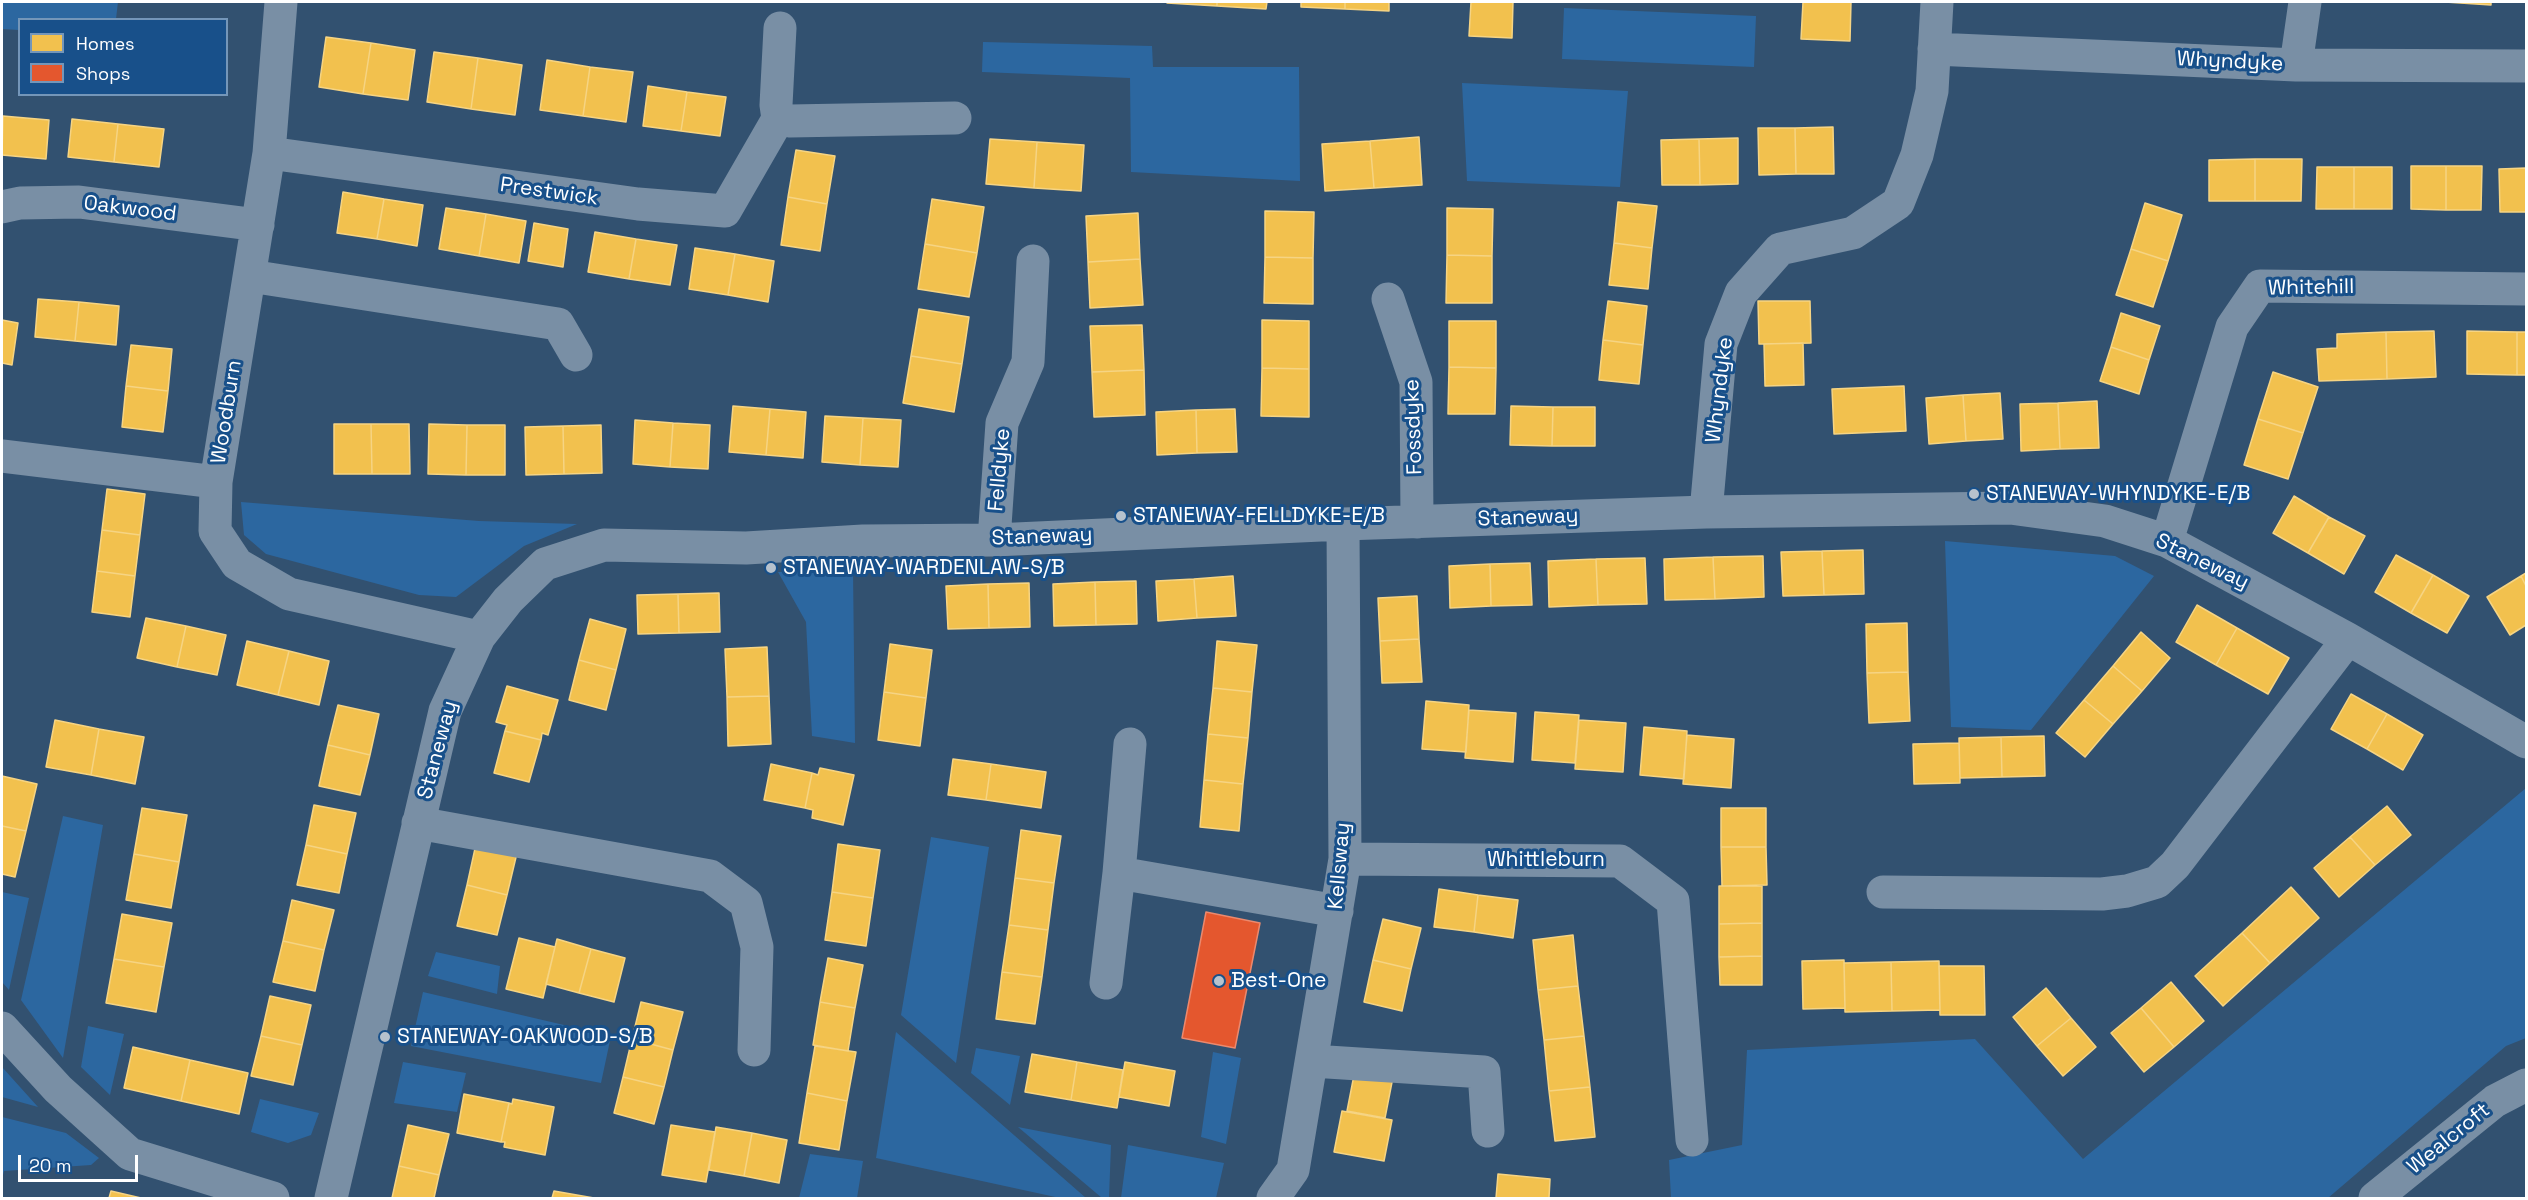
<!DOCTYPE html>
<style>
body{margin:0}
#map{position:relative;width:2528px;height:1200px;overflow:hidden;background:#325170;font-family:"Space Grotesk",sans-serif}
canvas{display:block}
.frame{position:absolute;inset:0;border:3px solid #fff;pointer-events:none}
.legend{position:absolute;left:18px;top:18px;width:210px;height:78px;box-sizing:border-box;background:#18508a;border:2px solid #7496b9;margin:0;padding:8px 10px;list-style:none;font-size:18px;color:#fff}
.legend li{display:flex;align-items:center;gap:12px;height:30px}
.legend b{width:30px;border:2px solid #7496b9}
.scale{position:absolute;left:18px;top:1155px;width:120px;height:27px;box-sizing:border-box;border:3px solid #fff;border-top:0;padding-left:8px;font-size:18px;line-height:21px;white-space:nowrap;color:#fff;-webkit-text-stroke:4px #18508a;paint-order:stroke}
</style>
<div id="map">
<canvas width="2528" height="1200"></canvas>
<div class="frame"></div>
<ul class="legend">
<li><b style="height:16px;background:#f2c14e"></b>Homes</li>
<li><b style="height:16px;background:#e4572e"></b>Shops</li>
</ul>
<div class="scale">20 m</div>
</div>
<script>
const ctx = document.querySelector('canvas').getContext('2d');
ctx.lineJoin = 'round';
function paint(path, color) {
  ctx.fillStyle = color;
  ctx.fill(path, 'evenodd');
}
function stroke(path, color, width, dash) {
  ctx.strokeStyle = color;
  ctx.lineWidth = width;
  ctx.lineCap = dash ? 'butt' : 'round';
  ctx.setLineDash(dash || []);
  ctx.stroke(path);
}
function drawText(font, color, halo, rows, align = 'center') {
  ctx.font = font + ' "Space Grotesk",sans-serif';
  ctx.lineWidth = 6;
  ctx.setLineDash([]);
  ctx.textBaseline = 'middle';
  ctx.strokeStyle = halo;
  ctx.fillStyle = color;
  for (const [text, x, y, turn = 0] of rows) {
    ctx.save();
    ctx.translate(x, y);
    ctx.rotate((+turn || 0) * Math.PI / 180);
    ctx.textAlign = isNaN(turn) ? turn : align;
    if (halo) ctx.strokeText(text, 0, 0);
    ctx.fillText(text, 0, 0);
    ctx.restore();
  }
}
const green = new Path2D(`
 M2,2H118L116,19L20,20L19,30L2,29Z
 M1564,8L1756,16L1754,67L1562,59Z
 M983,42L1152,46L1153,67H1299L1300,181L1131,172L1130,78L982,72Z
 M1462,83L1628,91L1620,187L1467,181Z
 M241,502L479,521L577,524L524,546L456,597L419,595L266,554L244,535Z
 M1945,541L2115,556L2154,576L2031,730L1951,727Z
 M853,570L855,743L812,736L806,622L778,572Z
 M2526,788V1038L2506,1046L2328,1198H1671L1669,1160L1742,1145L1747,1050L1975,1039L2083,1159Z
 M63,816L103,825L63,1058L21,1000Z
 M931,837L989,847L956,1063L901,1015Z
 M2,892L29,898L9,990L2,982Z
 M436,952L500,966L497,994L428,976Z
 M423,992L611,1036L601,1083L411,1046Z
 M88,1026L124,1034L110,1095L81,1067Z
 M896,1032L1086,1198H1060L876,1158Z
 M976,1048L1020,1056L1010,1105L971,1073Z
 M1213,1052L1241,1058L1226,1144L1201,1137Z
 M403,1062L466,1073L457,1112L394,1103Z
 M2,1067L38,1107L2,1097Z
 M260,1099L319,1113L311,1135L288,1143L251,1132Z
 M2,1117L66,1133L99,1158L91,1165L4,1171L2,1179Z
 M1018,1127L1111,1145L1109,1198H1102Z
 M1128,1145L1224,1163L1216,1198H1121Z
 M810,1154L863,1161L857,1198H799Z`);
const homes = new Path2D(`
 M1167,2H1217V6L1167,3Z
 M1217,2H1267L1266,9L1217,6Z
 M1301,2H1345V9L1301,7Z
 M1345,2H1389V11L1345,9Z
 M1471,2H1513L1512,38L1469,36Z
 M1803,2H1851L1850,41L1801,39Z
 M2445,2H2491V5Z
 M326,37L371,43L363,94L319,87Z
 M371,43L415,50L408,100L363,94Z
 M434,52L478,58L471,109L427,102Z
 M478,58L522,65L515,115L471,109Z
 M547,60L590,67L583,116L540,110Z
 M590,67L633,72L626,122L583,116Z
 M648,86L687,92L681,131L643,126Z
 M687,92L726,97L720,136L681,131Z
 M3,116L49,120L46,159L2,155Z
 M72,119L118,124L114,162L68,157Z
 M118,124L164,129L159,167L114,162Z
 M1833,127L1834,174H1796L1795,128Z
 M1758,128H1795L1796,174L1759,175Z
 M1419,137L1422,185L1374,188L1370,141Z
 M1738,138V184L1700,185L1699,139Z
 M990,139L1037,142L1034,188L986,184Z
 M1699,139L1700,185H1662L1661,140Z
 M1370,141L1374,188L1325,191L1322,144Z
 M1037,142L1084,145L1081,191L1034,188Z
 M796,150L835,156L827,204L788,197Z
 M2255,159H2302L2301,201H2255Z
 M2255,159V201H2209V160Z
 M2411,166H2446V210L2411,209Z
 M2446,166H2482L2481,210H2446Z
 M2317,167H2354V209H2316Z
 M2354,167H2392V209H2354Z
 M2526,168V212H2500L2499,169Z
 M343,192L384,199L377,239L337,233Z
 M788,197L827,204L820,251L781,245Z
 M384,199L423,205L417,246L377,239Z
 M932,199L984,207L977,253L925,244Z
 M1618,202L1657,206L1652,248L1614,243Z
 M2145,203L2182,215L2168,261L2131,249Z
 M446,208L486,214L479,256L439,249Z
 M1447,208L1493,209L1492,256L1447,255Z
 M1265,211L1314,212L1313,258L1265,257Z
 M1138,213L1140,259L1088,262L1086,216Z
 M486,214L526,221L519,263L479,256Z
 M534,223L568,229L563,267L528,261Z
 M595,232L636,239L629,279L588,272Z
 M636,239L677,245L670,285L629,279Z
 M1614,243L1652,248L1648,289L1609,285Z
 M925,244L977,253L969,297L918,289Z
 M695,248L735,254L728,295L689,289Z
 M2131,249L2168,261L2153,307L2116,295Z
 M735,254L774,261L768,302L728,295Z
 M1447,255L1492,256V303H1446Z
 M1265,257L1313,258V304L1264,303Z
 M1140,259L1143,305L1090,308L1088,262Z
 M38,299L79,302L75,341L35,337Z
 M1608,301L1647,306L1643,345L1603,340Z
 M1758,301H1810L1811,343L1759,344Z
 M79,302L119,306L116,345L75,341Z
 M919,309L969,317L962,364L911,356Z
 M2121,313L2160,326L2149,360L2111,347Z
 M2,320L18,323L12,365L2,363Z
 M1262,320L1309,321V369L1262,368Z
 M1449,321H1496V368L1449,367Z
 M1142,325L1144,370L1092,372L1090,326Z
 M2434,331L2436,377L2387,379L2386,332Z
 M2467,331L2517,332V375L2467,374Z
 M2386,332L2387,379L2319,381L2317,349L2337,348V334Z
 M2517,332H2526V375H2517Z
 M1603,340L1643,345L1639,384L1599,380Z
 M1803,343L1804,385L1765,386L1764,344Z
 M131,345L172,349L168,391L126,386Z
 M2111,347L2149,360L2139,394L2100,381Z
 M911,356L962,364L954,412L903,403Z
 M1449,367L1496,368L1495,414H1448Z
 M1262,368L1309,369V417L1261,416Z
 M1144,370L1145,415L1094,417L1092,372Z
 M2273,372L2318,387L2303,433L2258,419Z
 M126,386L168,391L163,432L122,427Z
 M1904,386L1906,431L1834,434L1832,389Z
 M2000,393L2003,439L1966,441L1963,395Z
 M1963,395L1966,441L1929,444L1926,398Z
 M2097,401L2099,448L2060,449L2058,403Z
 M2058,403L2060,449L2021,451L2020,404Z
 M733,406L770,409L766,455L729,452Z
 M1511,406L1553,407L1552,446L1510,445Z
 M1553,407H1595V446H1552Z
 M770,409L806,412L803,458L766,455Z
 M1235,409L1237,452L1197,453L1196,410Z
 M1196,410L1197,453L1157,455L1156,412Z
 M825,416L863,418L860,465L822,462Z
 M863,418L901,420L898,467L860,465Z
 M2258,419L2303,433L2288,479L2244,465Z
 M635,420L673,423L670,467L633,464Z
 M673,423L710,425L708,469L670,467Z
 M334,424H371L372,474H334Z
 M371,424H409L410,474H372Z
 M429,424L467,425L466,475L428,474Z
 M467,425H505V475H466Z
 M601,425L602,473L564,474L563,426Z
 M563,426L564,474L526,475L525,427Z
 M107,489L145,494L140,535L102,530Z
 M2294,496L2329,517L2308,553L2273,533Z
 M2329,517L2365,536L2344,574L2308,553Z
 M102,530L140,535L135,576L97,571Z
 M1863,550L1864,594L1824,595L1822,551Z
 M1822,551L1824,595L1783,596L1781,552Z
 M2396,555L2433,575L2411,613L2375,592Z
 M1763,556L1764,597L1715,599L1713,557Z
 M1713,557L1715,599L1665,600L1664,559Z
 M1645,558L1647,604L1598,605L1596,559Z
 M1596,559L1598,605L1549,607L1548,561Z
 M1530,563L1532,605L1491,606L1490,564Z
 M1490,564L1491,606L1450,608L1449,566Z
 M97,571L135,576L130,617L92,612Z
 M2526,573V586L2521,576Z
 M2433,575L2469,596L2447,633L2411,613Z
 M1233,576L1236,616L1197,618L1194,579Z
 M2521,576L2526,586V625L2510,635L2487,597Z
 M1194,579L1197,618L1158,621L1156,581Z
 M1136,581L1137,624L1096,625L1095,582Z
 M1095,582L1096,625L1054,626L1053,584Z
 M1029,583L1030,627L989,628L988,584Z
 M988,584L989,628L948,629L946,586Z
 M719,593L720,632L679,633L678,594Z
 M678,594L679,633L638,634L637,595Z
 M1417,596L1419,639L1380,641L1378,598Z
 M2197,605L2237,628L2216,665L2176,642Z
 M146,618L186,626L177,667L137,658Z
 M590,619L626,629L616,670L579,660Z
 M1907,623L1908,672L1867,673L1866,624Z
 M186,626L226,635L217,675L177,667Z
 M2237,628L2289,658L2268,694L2216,665Z
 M2141,632L2170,658L2142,691L2113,666Z
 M1419,639L1422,682L1382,683L1380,641Z
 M247,641L289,651L278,695L237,685Z
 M1217,641L1257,645L1252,692L1213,688Z
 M890,644L932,650L926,698L884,692Z
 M767,647L769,696L727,697L725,649Z
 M289,651L329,661L319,705L278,695Z
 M579,660L616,670L606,710L569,700Z
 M2113,666L2142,691L2113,724L2084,700Z
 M1908,672L1910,721L1869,723L1867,673Z
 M507,686L558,700L548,735L542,733L541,740L505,731L507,725L496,722Z
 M1213,688L1252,692L1248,738L1208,734Z
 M884,692L926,698L920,746L878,740Z
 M2351,694L2387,714L2367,749L2331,729Z
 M769,696L771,744L728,746L727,697Z
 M2084,700L2113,724L2085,757L2056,733Z
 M1426,701L1469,705L1466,752L1422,749Z
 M338,705L379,714L370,755L328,745Z
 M1469,710L1516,713L1513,762L1465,758Z
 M1535,712L1579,715L1575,763L1532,760Z
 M2387,714L2423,735L2403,770L2367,749Z
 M55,720L99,729L91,775L46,767Z
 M1579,720L1626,723L1623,772L1575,769Z
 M1644,727L1687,731L1684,779L1640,775Z
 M99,729L144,737L135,784L91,775Z
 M505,731L541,740L529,782L494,773Z
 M1208,734L1248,738L1243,784L1204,780Z
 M1687,735L1734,739L1731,788L1683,784Z
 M2044,736L2045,776L2002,777L2001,737Z
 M2001,737L2002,777L1960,778L1959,738Z
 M1959,743L1960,783L1914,784L1913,744Z
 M328,745L370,755L360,795L319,786Z
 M953,759L991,764L986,800L948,795Z
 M771,764L812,773L805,808L764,800Z
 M991,764L1046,772L1041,808L986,800Z
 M820,768L854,775L843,825L812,818L813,810L805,808L812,773L818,775Z
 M2,776L37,784L26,831L2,826Z
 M1204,780L1243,784L1239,831L1200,827Z
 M314,805L356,813L347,854L306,845Z
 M2387,806L2411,835L2375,865L2350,837Z
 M142,808L187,815L179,862L134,854Z
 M1721,808H1766V847H1721Z
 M2,826L26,831L15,877L2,874Z
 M1021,830L1061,836L1054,883L1015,878Z
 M2350,837L2375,865L2339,897L2314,868Z
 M476,844L517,853L507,895L467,885Z
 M838,844L880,850L873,898L832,892Z
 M306,845L347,854L339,893L297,885Z
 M1721,847H1766L1767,885L1722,886Z
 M134,854L179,862L171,908L126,900Z
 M1015,878L1054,883L1048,930L1009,925Z
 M467,885L507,895L497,935L457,926Z
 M1719,886H1762V923L1719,924Z
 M2291,887L2319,918L2270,963L2242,933Z
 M1439,889L1478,895L1474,932L1434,927Z
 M832,892L873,898L866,946L825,940Z
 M1478,895L1518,900L1513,938L1474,932Z
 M292,900L334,910L324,950L283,941Z
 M122,914L172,923L164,967L114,959Z
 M1383,919L1421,928L1411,969L1373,960Z
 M1762,923V956L1719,957V924Z
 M1009,925L1048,930L1042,977L1002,972Z
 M2242,933L2270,963L2223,1006L2195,976Z
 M1573,935L1578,986L1538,990L1533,940Z
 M519,938L555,947L543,998L506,989Z
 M557,939L591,949L579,993L546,984Z
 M283,941L324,950L315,991L273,982Z
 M591,949L625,958L614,1002L579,993Z
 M1762,956V985H1720L1719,957Z
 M828,958L863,965L855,1008L820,1002Z
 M114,959L164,967L156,1012L106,1003Z
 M1373,960L1411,969L1402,1011L1364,1002Z
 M1844,960L1845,1008L1803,1009L1802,961Z
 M1939,961L1940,1010L1892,1011L1891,962Z
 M1891,962L1892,1011L1845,1012L1844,963Z
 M1939,966H1984L1985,1015H1940Z
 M1002,972L1042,977L1035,1024L996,1019Z
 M2171,982L2204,1021L2174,1047L2141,1008Z
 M1578,986L1584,1036L1544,1040L1538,990Z
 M2046,988L2071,1018L2037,1046L2013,1017Z
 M270,996L311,1005L302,1045L261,1036Z
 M641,1002L683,1012L673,1050L632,1039Z
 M820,1002L855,1008L848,1051L813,1045Z
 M2141,1008L2174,1047L2144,1072L2111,1033Z
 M2071,1018L2096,1047L2063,1076L2037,1046Z
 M261,1036L302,1045L293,1085L251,1076Z
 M1584,1036L1590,1087L1549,1091L1544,1040Z
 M632,1039L673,1050L664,1087L623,1077Z
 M815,1046L856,1052L847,1101L807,1093Z
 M133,1047L190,1060L181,1101L124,1088Z
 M1032,1054L1077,1062L1071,1100L1025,1092Z
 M190,1060L248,1073L239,1114L181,1101Z
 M1077,1062L1123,1070L1117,1108L1071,1100Z
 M1125,1062L1175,1071L1169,1106L1119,1097Z
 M1355,1070L1393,1077L1385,1118L1347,1111Z
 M623,1077L664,1087L654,1124L614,1113Z
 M1590,1087L1595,1137L1555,1141L1549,1091Z
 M807,1093L847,1101L839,1150L799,1143Z
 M464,1094L509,1103L501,1142L457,1133Z
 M513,1099L554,1107L545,1155L504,1147L505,1142H501L509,1103L512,1104Z
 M1342,1111L1392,1120L1384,1161L1334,1152Z
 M408,1125L449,1134L439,1175L399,1166Z
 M671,1125L715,1132L706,1182L662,1175Z
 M716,1127L752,1133L744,1176L709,1170Z
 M752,1133L787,1140L779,1183L744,1176Z
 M399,1166L439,1175L434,1198H392Z
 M1498,1174L1550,1179L1549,1198H1496Z
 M111,1191L141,1198H109Z
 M554,1191L594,1198H552Z`);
const shops = new Path2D(`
 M1206,912L1260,923L1235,1048L1182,1038Z`);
const minor = new Path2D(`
 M281,2L269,153L216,482L215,531L237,564L289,594L479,637
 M780,28L776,105L778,119L790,121L955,118
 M1934,49L2296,65L2526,66
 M2296,65L2305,2
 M269,153L638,204L725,211L778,119
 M2,207L20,203L79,202L258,225
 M250,276L558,324L576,355
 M1388,299L1416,382L1417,522
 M2,456L216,482
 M1706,512L1721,344L1741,293L1780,249L1853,233L1898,203L1917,155L1932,91L1937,2
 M994,540L1002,423L1028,362L1033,261
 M2167,541L2232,327L2260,286L2526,289
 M418,823L710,876L746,903L757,947L754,1050
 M1345,859L1620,861L1673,901L1692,1140
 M1119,873L1337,911
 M1883,892L2102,894L2127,891L2157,882L2175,865L2348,639
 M1106,983L1119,873L1130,744
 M2,1028L58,1089L130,1154L273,1198
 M1312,1061L1484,1072L1488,1131
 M331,1198L445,711L479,637L508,600L545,564L604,545L746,548L863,541L994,540L1343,524L1706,512L2010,508L2105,521L2167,541L2348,639L2526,742
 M1273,1198L1293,1170L1345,859L1343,524
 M2375,1198L2495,1101L2526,1085`);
const markers = [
 [1974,494,6,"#b7c2cd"],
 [1121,516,6,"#b7c2cd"],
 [771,568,6,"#b7c2cd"],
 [1219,981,6,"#b7c2cd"],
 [385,1037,6,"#b7c2cd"]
];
const streetNames = [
 ["Whyndyke",2230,62,3],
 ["Prestwick",549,192,8],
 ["Oakwood",130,209,7],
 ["Whitehill",2311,288,-1],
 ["Whyndyke",1720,390,-83],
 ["Woodburn",227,412,-81],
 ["Fossdyke",1414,427,-92],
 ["Felldyke",1000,470,-85],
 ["Staneway",1528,518,-2],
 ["Staneway",1042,537,-2],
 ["Staneway",2202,562,26],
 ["Staneway",438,750,-75],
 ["Whittleburn",1546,860],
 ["Kellsway",1340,866,-85],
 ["Wealcroft",2449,1139,-39]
];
const poiNames = [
 ["STANEWAY-WHYNDYKE-E/B",1986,494],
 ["STANEWAY-FELLDYKE-E/B",1133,516],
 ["STANEWAY-WARDENLAW-S/B",783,568],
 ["Best-One",1231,981],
 ["STANEWAY-OAKWOOD-S/B",397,1037]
];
paint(green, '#2c67a0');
paint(homes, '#f2c14e');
stroke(homes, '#f6d483', 1.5);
paint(shops, '#e4572e');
stroke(shops, '#ec896d', 1.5);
stroke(minor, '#798fa5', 33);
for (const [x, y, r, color] of markers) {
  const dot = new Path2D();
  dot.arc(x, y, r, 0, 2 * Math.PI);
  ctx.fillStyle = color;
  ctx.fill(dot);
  stroke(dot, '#18508a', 2);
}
drawText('21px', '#fff', '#18508a', streetNames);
drawText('21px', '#fff', '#18508a', poiNames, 'left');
</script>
